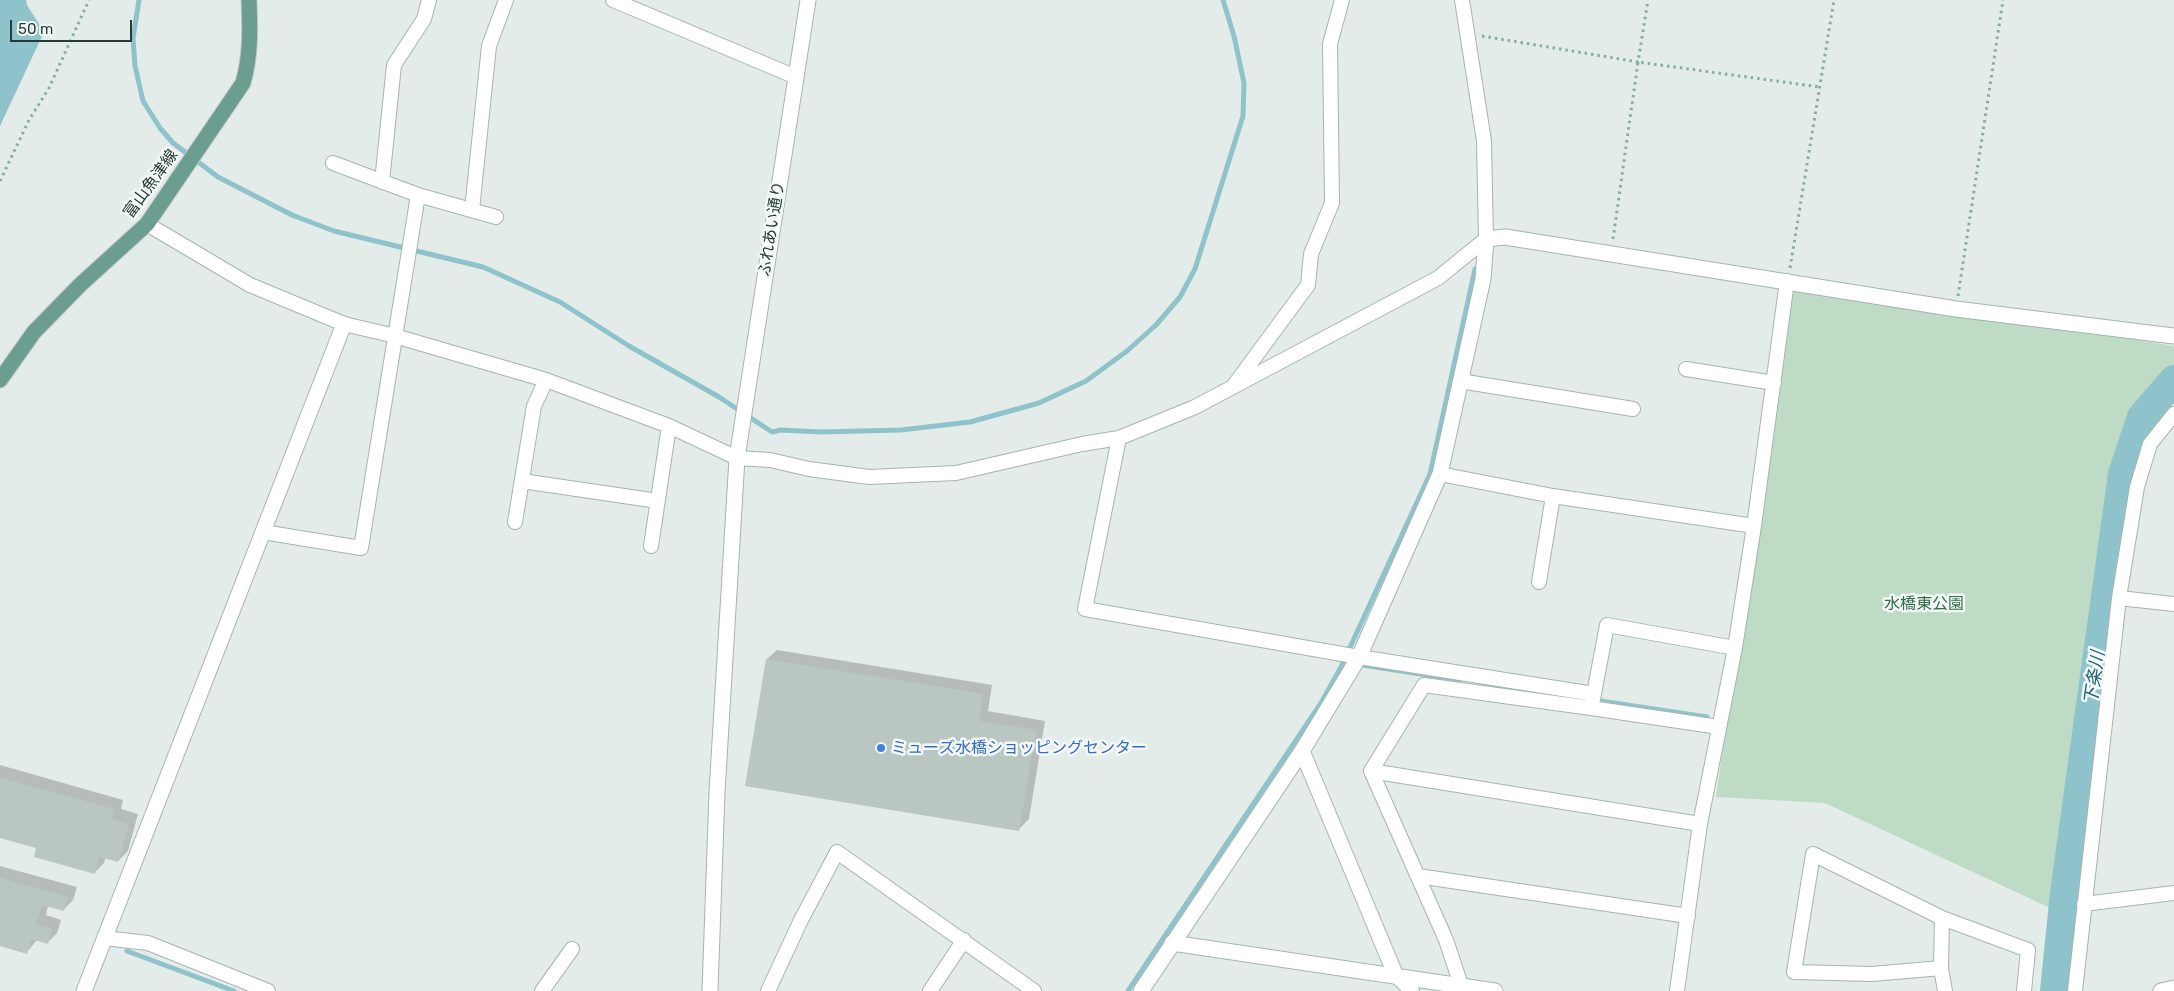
<!DOCTYPE html>
<meta charset="utf-8">
<style>
body{margin:0}
#map{position:relative;width:2174px;height:991px;overflow:hidden;background:#e3ece8;font-family:Rubik,sans-serif}
canvas{display:block}
.scale{position:absolute;left:10px;top:20px;width:122px;height:22px;box-sizing:border-box;border:2px solid #243c35;border-top:0;padding-left:6px;font-size:15px;line-height:18px;white-space:nowrap;color:#243c35;-webkit-text-stroke:4px #f3f8f6;paint-order:stroke}
</style>
<div id="map">
<canvas width="2174" height="991"></canvas>
<div class="scale">50 m</div>
</div>
<script>
const ctx = document.querySelector('canvas').getContext('2d');
ctx.lineJoin = 'round';
function paint(path, color) {
  ctx.fillStyle = color;
  ctx.fill(path, 'evenodd');
}
function stroke(path, color, width, dash) {
  ctx.strokeStyle = color;
  ctx.lineWidth = width;
  ctx.lineCap = dash ? 'butt' : 'round';
  ctx.setLineDash(dash || []);
  ctx.stroke(path);
}
function drawText(font, color, halo, rows, align = 'center') {
  ctx.font = font + ' Rubik,"Noto Sans JP",sans-serif';
  ctx.lineWidth = 5;
  ctx.setLineDash([]);
  ctx.textBaseline = 'middle';
  ctx.strokeStyle = halo;
  ctx.fillStyle = color;
  for (const [text, x, y, turn = 0] of rows) {
    ctx.save();
    ctx.translate(x, y);
    ctx.rotate((+turn || 0) * Math.PI / 180);
    ctx.textAlign = isNaN(turn) ? turn : align;
    if (halo) ctx.strokeText(text, 0, 0);
    ctx.fillText(text, 0, 0);
    ctx.restore();
  }
}
const green = new Path2D(`
 M1787,281L2174,346V380L2142,417L2123,474L2063,914L1825,803L1716,797Z`);
const water = new Path2D(`
 M0,0H26L27,5L44,32L0,126Z`);
const shadow = new Path2D(`
 M777,650L992,685L988,711L1045,721L1029,819L1019,829L767,659Z
 M0,765L123,800L121,809L138,814L128,851L118,861L106,857L104,863L94,873L38,848L0,837Z
 M0,866L77,887L73,900L63,910L48,906L46,915L61,920L57,933L47,943L37,940L27,952L0,945Z`);
const stream = new Path2D(`
 M139,0L133,38L135,66L143,101L160,128L173,143L218,177L292,215L334,231L483,267L560,302L629,346L719,397L772,432L781,430L821,432L901,430L970,422L1039,403L1086,381L1127,351L1156,325L1180,297L1195,269L1243,116L1244,83L1234,36L1223,0
 M1356,664L1459,680
 M1594,700L1707,717
 M127,951L234,991
 M1128,991L1321,703L1340,669L1430,474L1475,269`);
const river = new Path2D(`
 M2055,991L2065,893L2123,474L2142,417L2174,380`);
const building = new Path2D(`
 M766,659L983,694L979,721L1036,730L1019,831L745,786Z
 M0,778L114,809L112,819L129,824L118,862L99,857L95,874L34,857L36,848L0,838Z
 M0,878L68,897L64,911L42,905L36,925L52,929L48,944L31,939L27,954L0,946Z`);
const path = new Path2D(`
 M1482,36L1638,62L1648,0
 M0,181L29,120L49,88L89,0
 M1613,239L1638,62L1820,87
 M1790,268L1834,0
 M1958,296L2003,0`);
const minor = new Path2D(`
 M613,0L796,77
 M333,163L418,195L496,217
 M382,182L394,65L424,19L429,0
 M472,210L489,46L506,0
 M147,224L250,285L344,324L395,336L546,380L669,426L737,458L770,460L809,469L869,477L956,473L1082,444L1119,438L1195,407L1438,278L1486,239L1484,141L1462,0
 M1686,369L1774,383
 M1460,381L1633,409
 M1235,384L1308,285L1311,254L1332,203L1330,44L1342,0
 M1119,438L1085,609L1359,657L1594,694L1591,708L1719,727
 M1440,474L1553,496L1754,526
 M522,481L658,501
 M515,522L534,406L546,380
 M263,532L361,548L418,195
 M651,546L669,426
 M1539,582L1553,496
 M2119,598L2174,604
 M1594,694L1607,625L1735,648
 M1371,771L1700,824
 M1371,771L1424,685L1591,708
 M1371,771L1446,940L1461,985
 M1418,876L1688,916
 M2084,904L2174,893
 M104,938L148,943L268,991
 M1941,968L1872,974L1794,972L1813,854L1942,918
 M1396,976L1412,991
 M542,991L572,949
 M768,991L801,920L837,852L1034,991
 M930,991L964,940
 M1677,991L1700,824L1735,648L1754,526L1787,281
 M1945,991L1941,968L1942,918L2028,950L2024,991
 M2075,991L2119,598L2137,487L2150,444L2174,414`);
const tertiary = new Path2D(`
 M1302,751L1396,976
 M1172,943L1495,991
 M84,991L344,324
 M710,991L717,792L737,458L808,0
 M1141,991L1302,751L1359,657L1440,474L1483,279L1486,239L1505,237L1956,309L2174,336
 M2161,991L2174,988`);
const primary = new Path2D(`
 M0,380L34,332L80,285L147,224L243,83C251,55 250,29 249,0`);
const markers = [
 [881,748,5,"#3f7fe0"]
];
const streetNames = [
 ["富山魚津線",151,184,-54],
 ["ふれあい通り",772,229,-81]
];
const parkNames = [
 ["水橋東公園",1924,604]
];
const shopNames = [
 ["ミューズ水橋ショッピングセンター",891,748]
];
const waterNames = [
 ["下条川",2095,678,-82]
];
paint(green, '#bedbc6');
paint(water, '#8fc3cc');
paint(shadow, '#0003');
stroke(stream, '#8fc3cc', 5);
stroke(river, '#8fc3cc', 30);
paint(building, '#b9c6c1');
stroke(minor, '#a6b4af', 16);
stroke(tertiary, '#a6b4af', 17);
stroke(primary, '#c2c8c6', 17);
stroke(path, '#86ada1', 3, [2.5, 4]);
stroke(minor, '#fff', 14);
stroke(tertiary, '#fff', 15);
stroke(primary, '#6b9e91', 15);
for (const [x, y, r, color] of markers) {
  const dot = new Path2D();
  dot.arc(x, y, r, 0, 2 * Math.PI);
  ctx.fillStyle = color;
  ctx.fill(dot);
  stroke(dot, '#f3f8f6', 2);
}
drawText('16px', '#243c35', '#f3f8f6', streetNames);
drawText('16px', '#316f49', '#f3f8f6', parkNames);
drawText('16px', '#366cbe', '#f3f8f6', shopNames, 'left');
drawText('italic 18px', '#236673', '#f3f8f6', waterNames);
</script>
